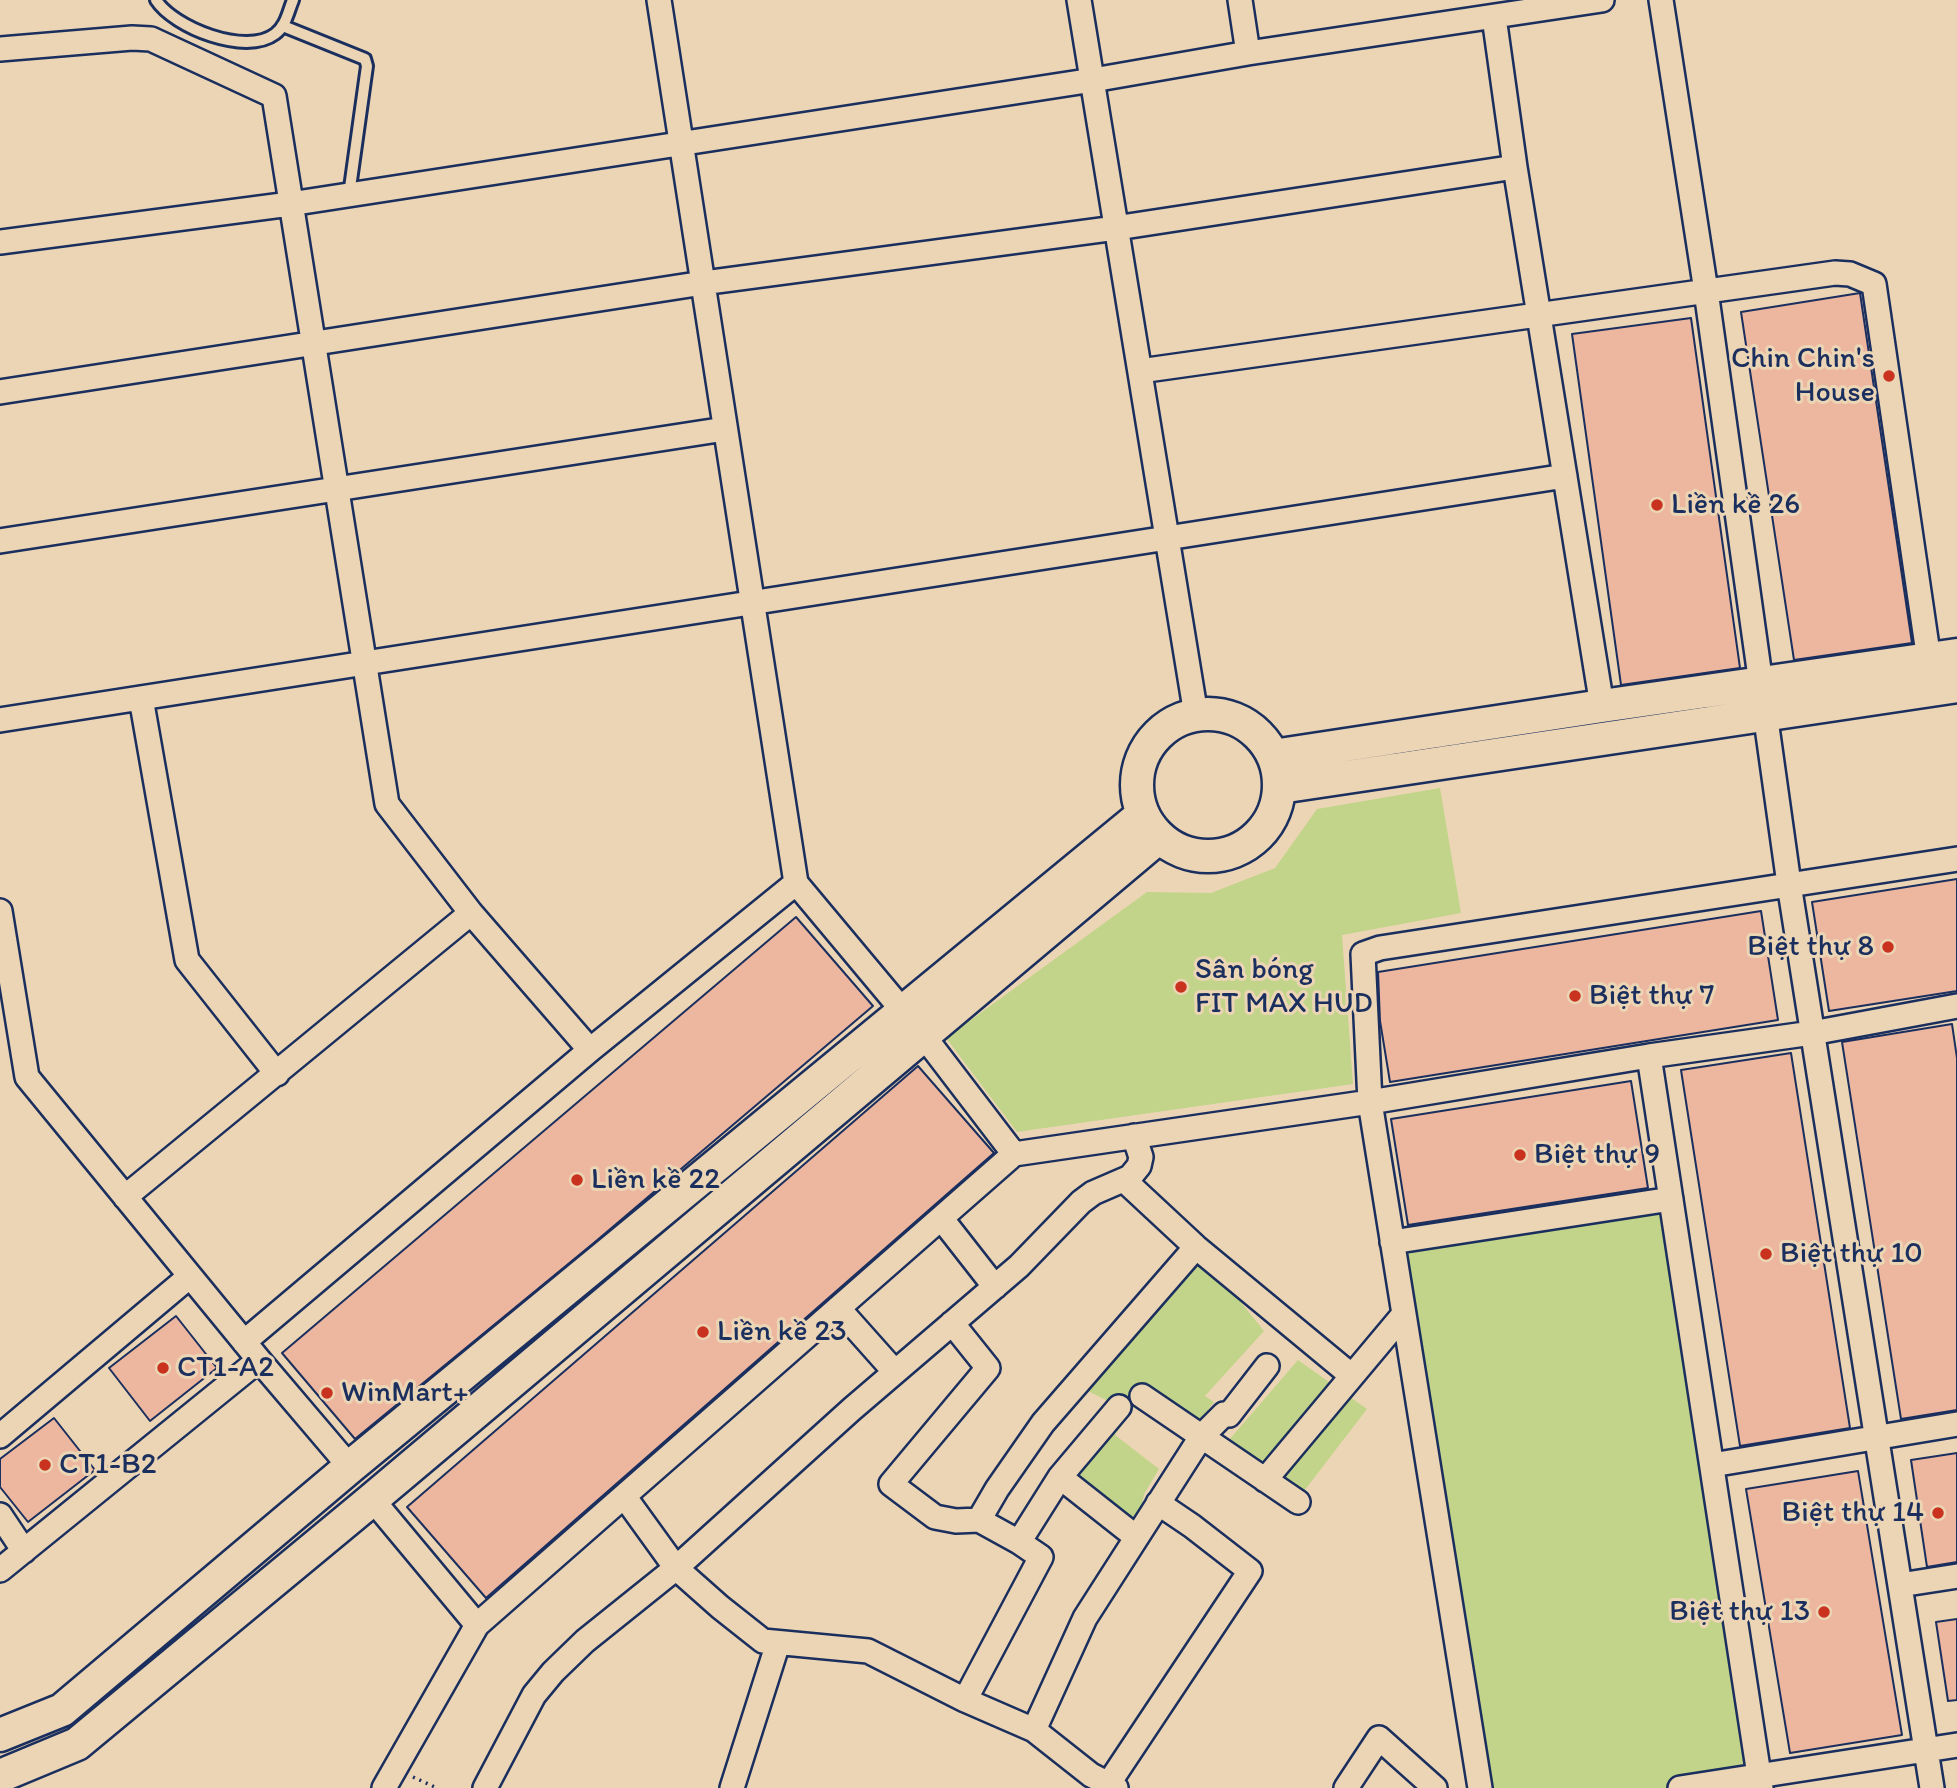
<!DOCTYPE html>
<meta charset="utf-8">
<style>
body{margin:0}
canvas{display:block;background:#ecd5b5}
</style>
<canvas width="1957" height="1788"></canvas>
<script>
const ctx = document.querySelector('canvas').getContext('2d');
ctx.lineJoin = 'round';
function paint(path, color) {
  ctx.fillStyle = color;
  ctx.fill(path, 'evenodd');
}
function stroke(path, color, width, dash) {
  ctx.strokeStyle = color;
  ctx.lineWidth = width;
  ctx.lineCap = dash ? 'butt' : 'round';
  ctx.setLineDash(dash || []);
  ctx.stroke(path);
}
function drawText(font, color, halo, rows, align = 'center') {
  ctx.font = font + ' Itim,sans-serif';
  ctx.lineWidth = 6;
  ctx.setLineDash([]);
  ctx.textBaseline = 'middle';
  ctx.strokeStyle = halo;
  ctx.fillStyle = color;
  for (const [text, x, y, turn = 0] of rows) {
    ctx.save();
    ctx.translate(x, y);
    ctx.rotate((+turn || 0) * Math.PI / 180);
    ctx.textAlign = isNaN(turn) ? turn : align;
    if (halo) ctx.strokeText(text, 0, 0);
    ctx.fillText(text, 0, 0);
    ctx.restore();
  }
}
const green = new Path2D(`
 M1440,788L1461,913L1342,935L1353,1084L1017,1132L946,1038L1147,892L1211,893L1275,868L1317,809Z
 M1671,1199L1759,1776L1680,1788H1480L1392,1242Z
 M1196,1247L1264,1331L1205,1396L1214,1402L1191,1431L1142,1396L1115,1435L1159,1469L1144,1494L1136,1537L1060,1477L1118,1406L1078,1386Z
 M1298,1360L1367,1409L1301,1495L1229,1440Z`);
const building = new Path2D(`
 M1860,293L1912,643L1794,660L1741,312Z
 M1691,318L1740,668L1621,685L1572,334Z
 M1957,879V991L1829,1011L1812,902Z
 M1761,911L1778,1020L1390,1082L1380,1021L1378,972Z
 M796,917L873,1006L595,1242L355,1439L282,1353Z
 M1952,1024L1957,1058V1410L1901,1419L1842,1042Z
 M1791,1053L1850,1428L1740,1446L1681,1070Z
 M918,1066L994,1153L486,1598L407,1507Z
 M1631,1081L1648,1188L1408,1225L1391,1119Z
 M176,1316L217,1368L150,1421L109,1368Z
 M54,1418L95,1470L28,1522L0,1487V1459Z
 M1957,1453V1562L1927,1567L1911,1460Z
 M1858,1471L1902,1735L1790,1753L1746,1489Z
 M1957,1619V1700L1948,1701L1936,1622Z`);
const path = new Path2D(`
 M413,1777L437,1788`);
const service = new Path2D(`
 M156,0C174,28 246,56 275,34C286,26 288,12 293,0
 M283,26L365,59L367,66L349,195`);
const minor = new Path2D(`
 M659,0L796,883L923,1035L1014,1154
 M1079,0L1196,715
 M1240,0L1248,53
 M1661,0L1706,291L1789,884L1932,1788
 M1494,17L1515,167L1602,706
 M0,49L132,38L151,39L274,96L387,804L471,913L590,1050
 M0,242L290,204L1093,80L1248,53L1602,0
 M1140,371L1835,273L1850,274L1874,284L1929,660
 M0,392L703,283L1116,228L1515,167
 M0,541L725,429
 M141,698L187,960L277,1074
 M0,720L1565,476
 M0,911L27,1077L259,1360L350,1467
 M1649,1056L1761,1788
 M1124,1180L1196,1247L1352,1376
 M125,1197L471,913
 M941,1218L995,1287
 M1392,1242L1671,1199
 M838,1308L895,1372
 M952,1323L988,1368L891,1484L935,1517L956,1521L979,1520L1019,1542
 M244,1342L590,1050L796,883
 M1142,1396L1298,1502
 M0,1436L190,1276
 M1712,1465L1957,1424
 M1060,1477L1136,1537
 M1265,1480L1404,1314
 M624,1496L676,1568L720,1607L763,1641L868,1651L965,1700L1034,1730L1091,1775L1116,1788
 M372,1499L477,1625
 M0,1515L24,1551
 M979,1520L997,1489L1043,1423L1196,1247
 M0,1570L259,1360
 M1900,1585L1957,1576
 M965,1700L1041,1557L1019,1542L1060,1477L1119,1407
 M1034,1730L1085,1618L1201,1437L1224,1414L1229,1415L1267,1366
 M1109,1783L1250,1571L1192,1526L1158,1503
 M384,1788L477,1625L1014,1154L1370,1102L1649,1056L1812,1033L1957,1006
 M485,1788L534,1695L553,1672L585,1641L676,1568L852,1409L1019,1266L1081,1202L1093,1193L1130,1177L1139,1166L1141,1157L1134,1136
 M732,1788L778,1643
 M1346,1788L1379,1738L1435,1788
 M1480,1788L1370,1102L1363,954L1380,948L1957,859
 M1680,1788L1957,1745`);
const secondary = new Path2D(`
 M1137 785a71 71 0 1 1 142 0a71 71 0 1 1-142 0Z
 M1273,756L1602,706L1957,655
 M1280,787L1957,686
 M0,1735L62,1710L350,1467L1143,814
 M0,1776L77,1744L363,1507L1159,837`);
const markers = [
 [1889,376,7,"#c8321e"],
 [1657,505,7,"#c8321e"],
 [1888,947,7,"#c8321e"],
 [1181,987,7,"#c8321e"],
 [1575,996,7,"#c8321e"],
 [1520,1155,7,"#c8321e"],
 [577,1180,7,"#c8321e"],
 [1766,1254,7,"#c8321e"],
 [703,1332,7,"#c8321e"],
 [163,1368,7,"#c8321e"],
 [327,1393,7,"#c8321e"],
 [45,1465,7,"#c8321e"],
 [1938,1513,7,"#c8321e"],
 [1824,1612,7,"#c8321e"]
];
const poiNames = [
 ["Chin Chin's",1875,359,"right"],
 ["House",1875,393,"right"],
 ["Liền kề 26",1671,505],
 ["Biệt thự 8",1874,947,"right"],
 ["Sân bóng",1195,970],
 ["FIT MAX HUD",1195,1004],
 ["Biệt thự 7",1589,996],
 ["Biệt thự 9",1534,1155],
 ["Liền kề 22",591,1180],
 ["Biệt thự 10",1780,1254],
 ["Liền kề 23",717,1332],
 ["CT1-A2",177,1368],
 ["WinMart+",341,1393],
 ["CT1-B2",59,1465],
 ["Biệt thự 14",1924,1513,"right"],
 ["Biệt thự 13",1810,1612,"right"]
];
paint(green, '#c2d489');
paint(building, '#ecb69f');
stroke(building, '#1b2f5e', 2);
stroke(service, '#1b2f5e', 16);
stroke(minor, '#1b2f5e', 28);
stroke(secondary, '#1b2f5e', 37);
stroke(path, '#1b2f5e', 3.5, [2, 5]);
stroke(service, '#ecd5b5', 10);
stroke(minor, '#ecd5b5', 23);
stroke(secondary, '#ecd5b5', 32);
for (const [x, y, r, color] of markers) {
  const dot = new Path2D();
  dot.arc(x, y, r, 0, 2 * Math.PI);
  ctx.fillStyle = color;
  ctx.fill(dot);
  stroke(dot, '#ecd5b5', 2.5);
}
drawText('30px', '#1b2f5e', '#ecd5b5', poiNames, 'left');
</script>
